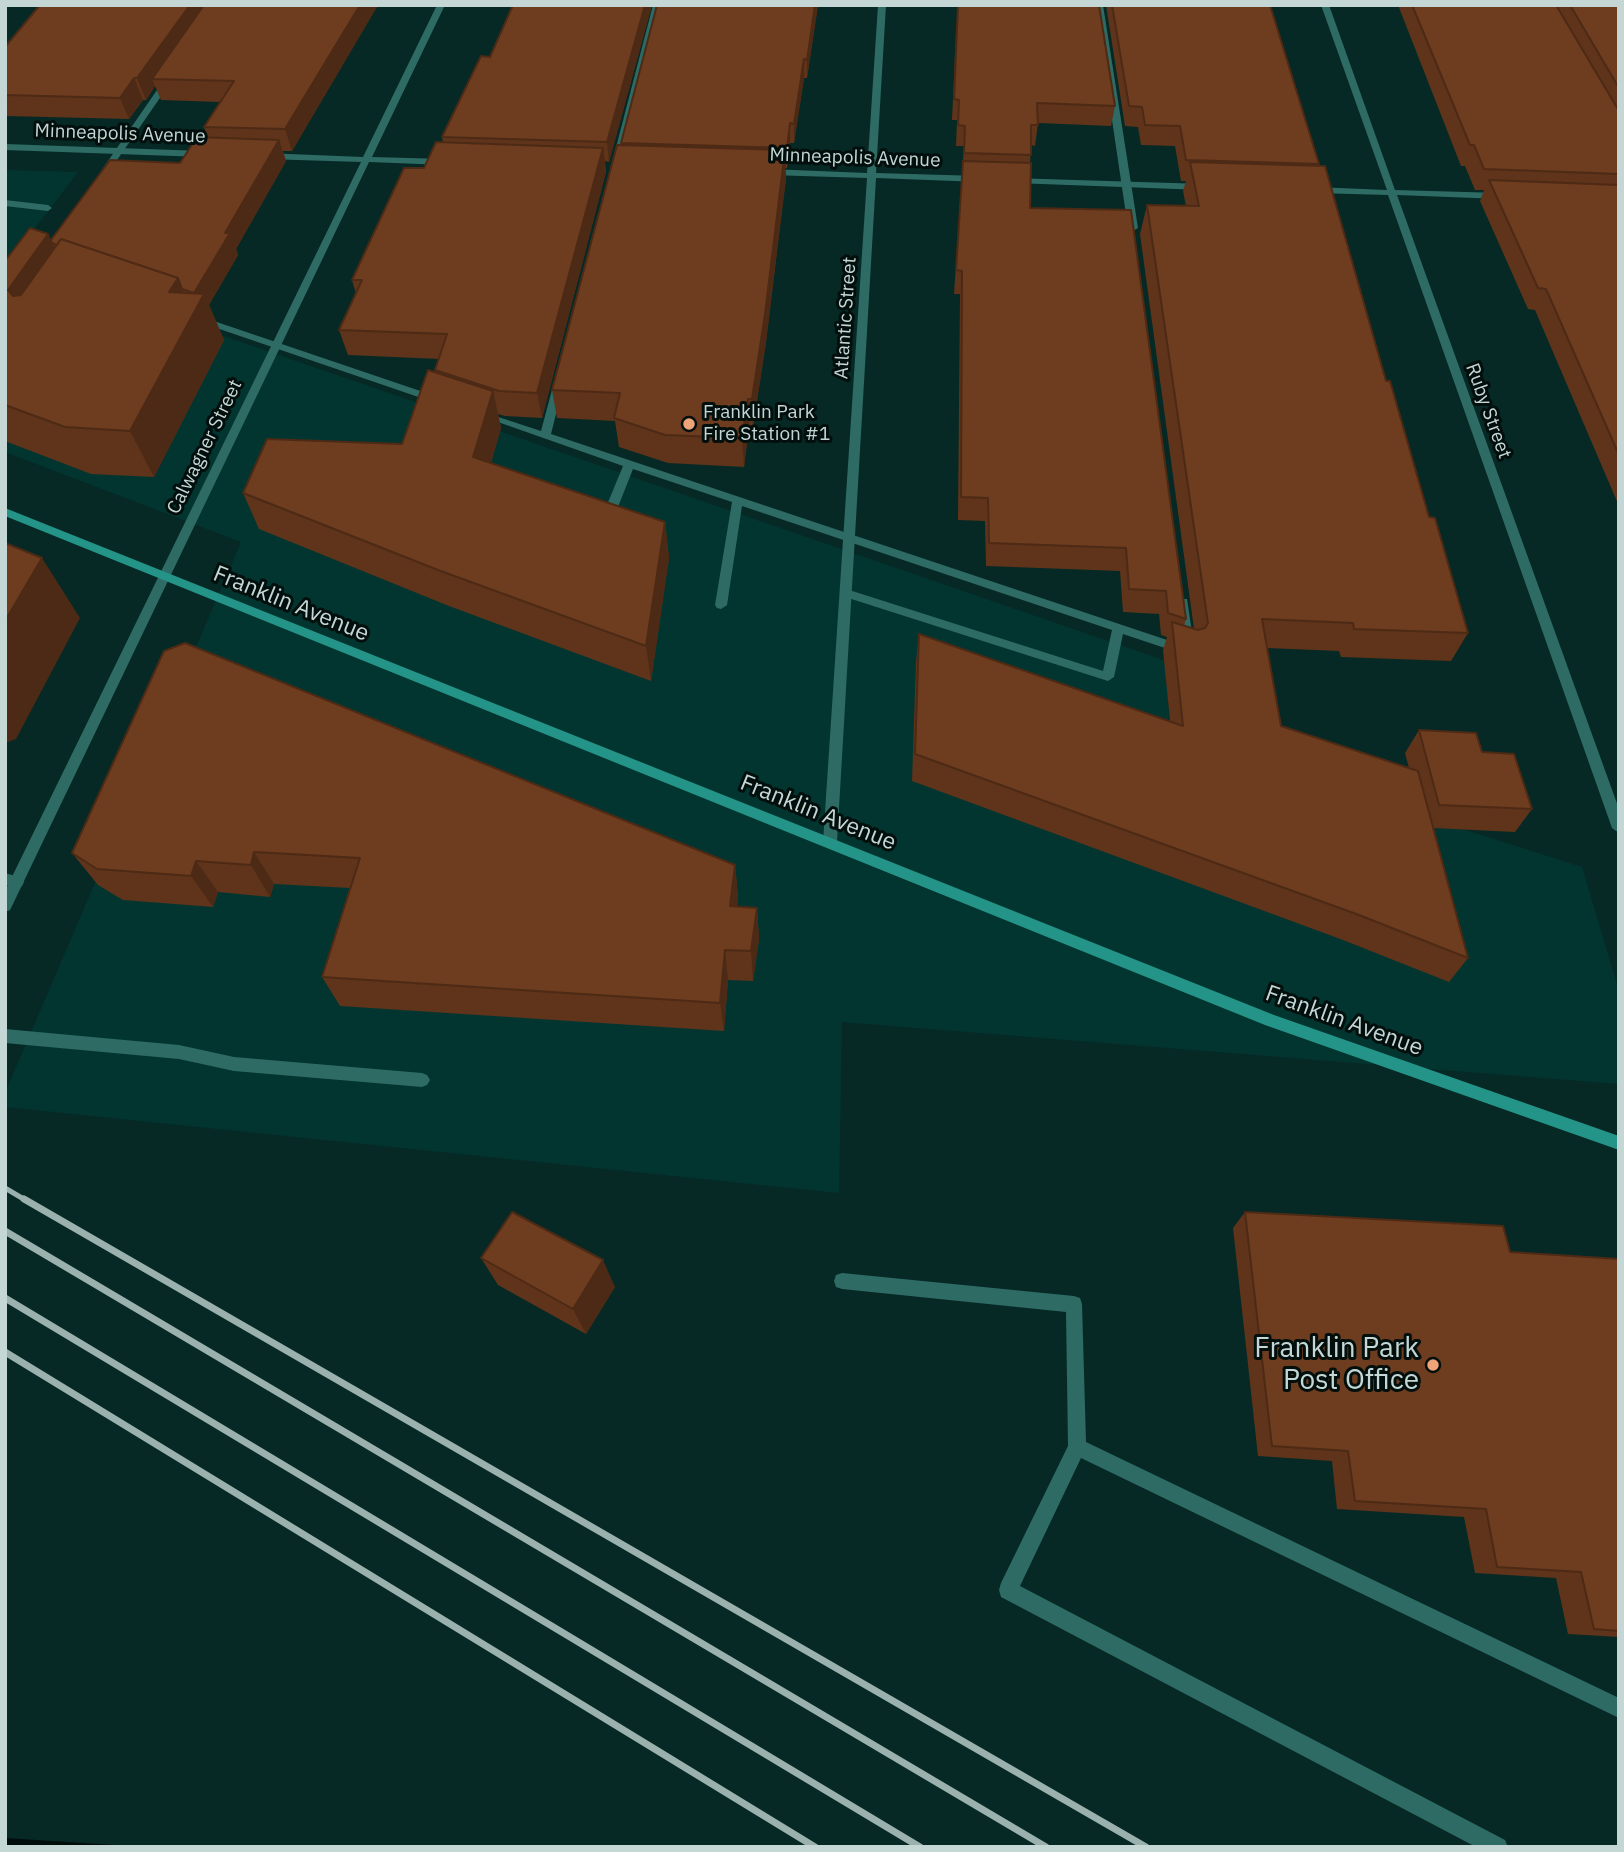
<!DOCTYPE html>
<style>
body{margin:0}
#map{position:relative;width:1624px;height:1852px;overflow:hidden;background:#062925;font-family:"IBM Plex Sans",sans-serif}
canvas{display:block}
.frame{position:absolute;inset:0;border:7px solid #c4d7d4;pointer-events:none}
</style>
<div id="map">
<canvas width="1624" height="1852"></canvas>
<div class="frame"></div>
</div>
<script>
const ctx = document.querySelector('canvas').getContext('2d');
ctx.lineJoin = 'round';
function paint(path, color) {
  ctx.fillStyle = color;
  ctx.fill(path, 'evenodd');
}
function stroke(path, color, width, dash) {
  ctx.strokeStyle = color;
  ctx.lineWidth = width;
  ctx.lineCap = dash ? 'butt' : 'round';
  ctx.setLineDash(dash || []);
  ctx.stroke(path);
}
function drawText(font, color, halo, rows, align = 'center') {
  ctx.font = font + ' "IBM Plex Sans",sans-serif';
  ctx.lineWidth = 6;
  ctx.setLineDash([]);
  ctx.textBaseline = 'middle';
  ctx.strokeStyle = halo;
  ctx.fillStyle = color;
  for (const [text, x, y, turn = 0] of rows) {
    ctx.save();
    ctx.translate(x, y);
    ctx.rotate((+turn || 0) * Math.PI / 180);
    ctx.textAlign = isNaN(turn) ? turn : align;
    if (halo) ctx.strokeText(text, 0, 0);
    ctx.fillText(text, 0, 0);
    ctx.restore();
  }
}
const built = new Path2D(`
 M5,170L78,172L9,262L1166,661L1170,736L1582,867L1619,991V1084L842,1022L839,1193L5,1107V1093L241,542L5,452Z`);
const water = new Path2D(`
 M5,1838L146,1847H5Z`);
const service = new Path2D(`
 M653,5H661L620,163L616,166L612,163Z
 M1095,5H1103L1138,228L1133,231L1128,228Z
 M166,77L173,79L106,176H100L99,174Z
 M5,200L48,205L52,208L48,211L5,206Z
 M202,317L441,398L442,400L437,403L433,402L199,322L197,320Z
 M558,383L563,386L551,434L1182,645L1177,602L1179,599H1187L1195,652L1189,656L1123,634L1114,677L1108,681L842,596V590L846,589L1103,671L1112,630L742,506L727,605L721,609L717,608L715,605L732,502L633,469L614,517L608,521L604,520L602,517L623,466L478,415L483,412L541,431L553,386Z
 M5,873L22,878L24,882L22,886L17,888L5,885Z
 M5,1029L179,1045L234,1057L422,1073L427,1075L430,1080L427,1085L422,1087L234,1071L179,1059L5,1043Z
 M842,1273L1074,1296L1080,1298L1082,1304L1086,1442L1619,1698V1718L1081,1458L1020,1586L1505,1840L1508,1847H1476L1001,1597L999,1590L1001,1583L1068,1446L1066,1312L842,1289L836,1287L834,1281L836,1275Z`);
const minor = new Path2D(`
 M437,5H445L372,157L445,159L449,162L445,165L369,162L12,906L10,910L5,912V891L361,162L265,159L261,156L265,153L363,157Z
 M878,5H886L876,173L980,176L984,179L980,182L876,178L837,842L830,847L823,842L867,178L769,175L765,172L769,169L867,173Z
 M1321,5H1329L1395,190L1501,193L1505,196L1501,199L1397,195L1619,809V833L1612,828L1388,195L1315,193L1311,190L1315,187L1387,190Z
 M5,144L203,151L207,154L203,157L5,150Z
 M1011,178L1204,184L1208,187L1204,190L1014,183L1010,180Z`);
const secondary = new Path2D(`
 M5,508L1274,1015L1619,1136V1150L1265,1025L5,516Z`);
const railFar1 = new Path2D(`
 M5,1188L27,1201`);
const rail = new Path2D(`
 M24,1199L1146,1847
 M5,1231L1046,1847
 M5,1298L920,1847
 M5,1352L815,1847`);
const wall = new Path2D(`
 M40,5H378L292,151H283L286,161L236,249L238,255L209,305L224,340L154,477L91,474L5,441V261L48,234L51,240L180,163L208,138L204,127L220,102L161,100L155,86L146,100H143L129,119L5,116V47Z
 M513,5H652L609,162L605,161L606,172L542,418L505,416L498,414L501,428L491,463L665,522L669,558L651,681L449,606L259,529L243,493L402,444L435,372V370L439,359L348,355L339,330L356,294L352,280L424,168L443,143L442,137L490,57Z
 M818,5L807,78H804L794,143H790L787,168H785L786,178L766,342L753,427H749L744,467L668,463L619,447L615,421L557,418L552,390L621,145V143Z
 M958,5L1115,106L1111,126L1038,123L1035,146L1031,145L1030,163V208L1186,619L1184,626L1194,629L1140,234L1147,205L1186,206L1183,191L1186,181H1181L1175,146L1141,145L1138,127L1125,126L1106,5H1270L1319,164V166L1386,381L1429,517L1468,633L1451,661L1341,657L1339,651L1267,648L1281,726L1409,768L1405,753L1419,730L1482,752L1532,809L1515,832L1433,828L1468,958L1449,982L1343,940L912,781L916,662L919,634L1170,721L1163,650L1167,637L1161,635L1159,614L1123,612L1120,571L986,566L985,521L958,520L960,294H954L964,146H956L957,120H952L956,32Z
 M1398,5H1619V506L1535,310L1528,309L1480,201L1484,190H1475L1465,166H1461Z
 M164,651L735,865L738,897L737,907L757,908L759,939L753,981L728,980L724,1031L340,1006L322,977L350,888L274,884L270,897L218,892L213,907L123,900L98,885L72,853Z
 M1245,1212L1510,1252L1619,1259V1637L1568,1634L1556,1578L1475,1573L1464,1517L1337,1509L1332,1461L1258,1456L1233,1228Z
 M481,1258L615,1287L586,1334L498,1285Z`);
const shadedWall = new Path2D(`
 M190,5H212L152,79L155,86L146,100L137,78Z
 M360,5H378L292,151L285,129Z
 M645,5H652L609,162L607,142Z
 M815,5H818L807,78V60Z
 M804,59V78L794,143V124Z
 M134,78L143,100L129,119L120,98Z
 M790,123V143L787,168V148Z
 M279,140L286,161L236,249L238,255L209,305L224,340L154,477L130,431L169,292L178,278L193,314L194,293L225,233Z
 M603,148L606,172L542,418L537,393Z
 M785,150L786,178L766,342L753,427L752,399Z
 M48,234L71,280L34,337L8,290Z
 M493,391L501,428L482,493L473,457Z
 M748,399L749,427L744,467L742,438Z
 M665,522L669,558L651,681L646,646Z
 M42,558L80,618L16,739L5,743V621Z
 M254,852L274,884L270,897L251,865Z
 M196,861L218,892L213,907L191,876Z
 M735,865L738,897L733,937L730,906Z
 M757,908L759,939L753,981L751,951Z
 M725,950L728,980L724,1031L720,1003Z
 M603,1260L615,1287L586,1334L573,1309Z`);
const building = new Path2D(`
 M40,5H190L137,78H134L120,98L5,95V47Z
 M204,5H360L285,129L204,127L234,81L152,79Z
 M513,5H645L607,142L442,137L481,56L490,57Z
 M657,5H815L807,60L804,59L794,124L790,123L787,148L621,143Z
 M958,5H1099L1115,106L1037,103L1038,125H1031V155L964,153L965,126L958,125L959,100L954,99Z
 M1112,5H1270L1319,164L1186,160L1180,126L1145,125L1142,107L1129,106Z
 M1412,5H1556L1619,111V174L1484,169L1474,145H1470Z
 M1570,5H1619V88Z
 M197,137L279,140L225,233H230L194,293L182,289L178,278L61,239L57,245L52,243L51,240L110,160L180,163Z
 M436,142L603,148L537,393L499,391L435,370L447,334L339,330L362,280H352L404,168H424Z
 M617,145L785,150L765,314L752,399H748L742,438L665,435L614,418L620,393L552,390Z
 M963,161L1031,163L1030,208L1131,210L1186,619L1168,613L1166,591L1129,589L1126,548L989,543L988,498L961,497L962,271L956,270Z
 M1190,162L1325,166L1386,381H1390L1429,517L1435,518L1468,633L1354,629L1353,623L1262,619L1281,726L1418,771L1468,958L1359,915L915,754L919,634L1183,726L1172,622L1198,630L1205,628L1208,623L1147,205L1199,206Z
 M1489,180L1619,185V455L1546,289L1538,288Z
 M30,228L48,234L8,290L13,296L21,295L61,239L178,278L169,292L204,294L130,431L65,427L5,405V261Z
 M428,370L493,391L473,457L665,522L646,646L438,570L243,493L267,439L402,444Z
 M5,543L42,558L5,621Z
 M185,643L735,865L730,906L757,908L751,951L725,950L720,1003L322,977L360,858L254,852L251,865L196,861L191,876L97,869L72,853L164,651Z
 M1419,730L1476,733L1482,752L1514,754L1532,809L1439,805Z
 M512,1212L603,1260L573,1309L481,1258Z
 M1245,1212L1503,1226L1510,1252L1619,1259V1631L1594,1629L1581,1572L1497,1567L1486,1509L1355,1501L1348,1451L1272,1446Z`);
const markers = [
 [689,424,7,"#efa378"],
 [1433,1365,7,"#efa378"]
];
const farStreetnames = [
 ["Minneapolis Avenue",120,134,2],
 ["Minneapolis Avenue",855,158,2],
 ["Atlantic Street",846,318,-86],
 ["Ruby Street",1488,411,70],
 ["Calwagner Street",205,447,-64]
];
const farPoinames = [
 ["Franklin Park",703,413],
 ["Fire Station #1",703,435]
];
const streetNames = [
 ["Franklin Avenue",291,604,22],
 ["Franklin Avenue",818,813,22],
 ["Franklin Avenue",1344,1021,20]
];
const nearPoinames = [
 ["Franklin Park",1419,1349],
 ["Post Office",1419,1381]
];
paint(built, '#033530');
paint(water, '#000d0b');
paint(service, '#2e6b64');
paint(minor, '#2e6b64');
paint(secondary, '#249488');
stroke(railFar1, '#9ab1ae', 5);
stroke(rail, '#9ab1ae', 7);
paint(wall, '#5f341a');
paint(shadedWall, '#4d2a15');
paint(building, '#6e3c1e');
stroke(building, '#4d2a15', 2);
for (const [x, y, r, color] of markers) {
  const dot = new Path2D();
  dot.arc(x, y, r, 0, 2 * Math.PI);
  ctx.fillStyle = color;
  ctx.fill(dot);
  stroke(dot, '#030f0d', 2.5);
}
drawText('19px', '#c4d7d4', '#030f0d', farStreetnames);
drawText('19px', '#c4d7d4', '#030f0d', farPoinames, 'left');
drawText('23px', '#c4d7d4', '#030f0d', streetNames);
drawText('28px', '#c4d7d4', '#030f0d', nearPoinames, 'right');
</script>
